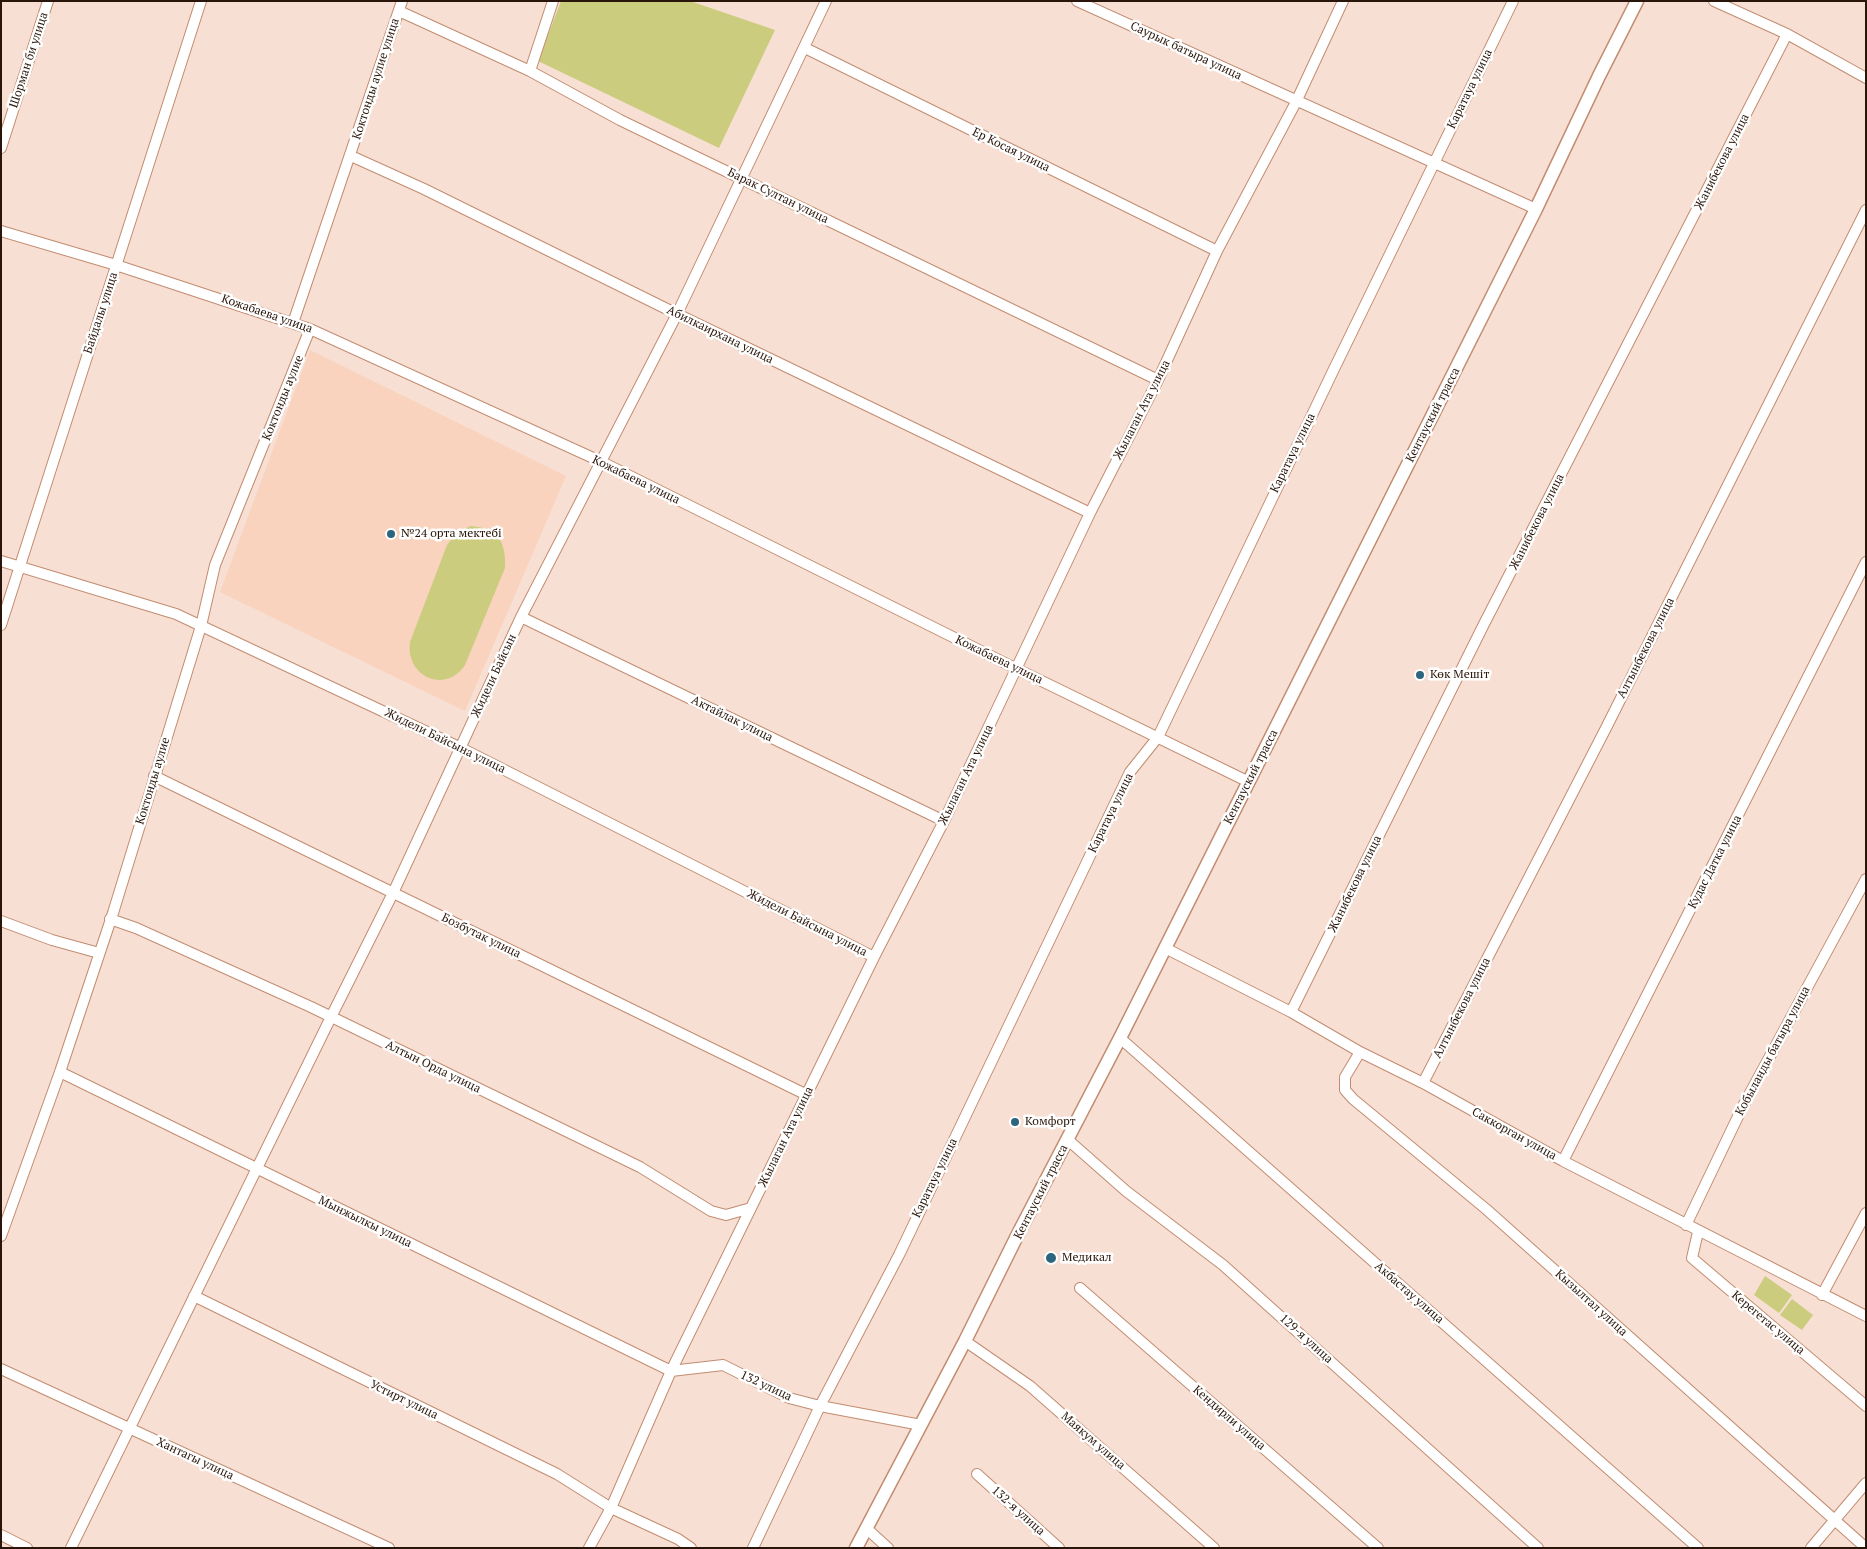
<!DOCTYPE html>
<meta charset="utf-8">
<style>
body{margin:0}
#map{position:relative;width:1867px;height:1549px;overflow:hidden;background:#f7dfd3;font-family:"PT Serif",serif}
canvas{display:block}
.frame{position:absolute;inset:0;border:2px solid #291509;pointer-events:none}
</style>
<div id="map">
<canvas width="1867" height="1549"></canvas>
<div class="frame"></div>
</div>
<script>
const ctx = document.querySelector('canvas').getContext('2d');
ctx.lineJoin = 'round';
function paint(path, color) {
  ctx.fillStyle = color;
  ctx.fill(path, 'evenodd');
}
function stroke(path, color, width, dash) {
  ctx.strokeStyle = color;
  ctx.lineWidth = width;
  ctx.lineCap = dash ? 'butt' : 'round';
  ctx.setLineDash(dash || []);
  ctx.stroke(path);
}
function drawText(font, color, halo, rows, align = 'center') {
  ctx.font = font + ' "PT Serif",serif';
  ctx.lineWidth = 5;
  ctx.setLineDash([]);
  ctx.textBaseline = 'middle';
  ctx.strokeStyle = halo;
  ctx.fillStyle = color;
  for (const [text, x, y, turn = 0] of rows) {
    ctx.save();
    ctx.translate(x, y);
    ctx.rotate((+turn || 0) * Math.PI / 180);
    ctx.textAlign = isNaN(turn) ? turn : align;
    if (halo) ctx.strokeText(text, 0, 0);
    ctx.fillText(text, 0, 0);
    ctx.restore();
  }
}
const built = new Path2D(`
 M310,350L566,476L465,711L220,592Z`);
const green = new Path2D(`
 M561,1H690L775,30L719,148L538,61Z
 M471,526C499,529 506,542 505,568L465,665C445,695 405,676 410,642L447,545L457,532Z
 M1765,1276L1792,1295L1779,1313L1754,1295Z
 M1792,1299L1813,1315L1802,1330L1780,1315Z`);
const minor = new Path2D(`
 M1077,1L1536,209
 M1714,1L1787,34L1866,78
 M399,11L530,71L620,120L1158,380
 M805,48L1217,251
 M530,71L553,1
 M1,148L48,1
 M351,156L424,189L677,314L1090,513
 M1,231L116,265L310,329L602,462L1017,669L1249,782
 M293,323L402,1
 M1,561L176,614L461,748L874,957
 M521,617L944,821
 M1,625L201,1
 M154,776L807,1095
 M110,919L136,928L311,1007L640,1167L711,1211L726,1215L751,1208
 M1,921L52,940L99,953
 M1165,948L1291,1012L1360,1052L1423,1083L1563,1161L1866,1316
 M1291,1012L1484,624L1787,34
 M1120,1038L1698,1548
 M1360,1052L1345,1077V1090L1353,1099L1486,1209L1866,1548
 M60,1072L671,1371L723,1365L789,1398L820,1406L921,1425
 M1423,1083L1606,728L1866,210
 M1067,1139L1126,1191L1223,1265L1538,1548
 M1563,1161L1866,562
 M1686,1225L1743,1106L1866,879
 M1698,1232L1692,1258L1866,1406
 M1,1236L60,1072L113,913L201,626L215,565L310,329
 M1080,1288L1378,1548
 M1822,1295L1866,1213
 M194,1296L557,1474L611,1508L678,1539L691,1548
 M965,1341L1030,1386L1214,1548
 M1,1369L389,1548
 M977,1474L1059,1548
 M866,1528L888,1548
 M1,1535L27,1548
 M71,1548L331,1017L393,893L521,617L677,314L826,1
 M589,1548L611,1508L671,1371L874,957L944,821L1090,513L1158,380L1217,251L1296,102L1343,1
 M753,1548L820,1406L899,1255L1130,772L1158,737L1334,369L1513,1
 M1811,1548L1866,1483`);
const major = new Path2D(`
 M856,1548L965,1341L1018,1234L1120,1038L1536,209L1599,76L1637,1`);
const markers = [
 [391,534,5,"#2b657e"],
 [1420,675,5,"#2b657e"],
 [1015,1122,5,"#2b657e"],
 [1051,1258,6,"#2b657e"]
];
const streetNames = [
 ["Саурык батыра улица",1186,51,25],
 ["Шорман би улица",29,60,-72],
 ["Коктонды аулие улица",376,79,-72],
 ["Каратауа улица",1470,89,-64],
 ["Ер Косая улица",1011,150,26],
 ["Жанибекова улица",1722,162,-63],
 ["Барак Султан улица",778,196,26],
 ["Байдалы улица",101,313,-72],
 ["Кожабаева улица",267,314,19],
 ["Абилкаирхана улица",720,335,26],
 ["Коктонды аулие",283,398,-68],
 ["Жылаган Ата улица",1142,410,-63],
 ["Кентауский трасса",1433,415,-63],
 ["Каратауа улица",1293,453,-64],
 ["Кожабаева улица",636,480,26],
 ["Жанибекова улица",1537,522,-63],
 ["Алтынбекова улица",1646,648,-63],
 ["Кожабаева улица",999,660,26],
 ["Жидели Байсын",494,676,-65],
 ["Актайлак улица",732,719,26],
 ["Жидели Байсына улица",445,741,26],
 ["Жылаган Ата улица",966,775,-64],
 ["Кентауский трасса",1251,777,-63],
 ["Коктонды аулие",153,781,-73],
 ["Каратауа улица",1111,813,-64],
 ["Кудас Датка улица",1715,862,-63],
 ["Жанибекова улица",1355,884,-64],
 ["Жидели Байсына улица",807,923,27],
 ["Бозбутак улица",481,936,26],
 ["Алтынбекова улица",1462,1008,-63],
 ["Кобыланды батыра улица",1773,1051,-62],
 ["Алтын Орда улица",433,1067,26],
 ["Саккорган улица",1514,1134,29],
 ["Жылаган Ата улица",786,1137,-64],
 ["Каратауа улица",935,1178,-64],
 ["Кентауский трасса",1041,1192,-63],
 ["Мынжылкы улица",365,1222,26],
 ["Акбастау улица",1409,1293,41],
 ["Кызылтал улица",1591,1303,42],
 ["Керегетас улица",1768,1323,40],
 ["129-я улица",1306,1339,42],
 ["132 улица",766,1386,25],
 ["Устирт улица",404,1400,26],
 ["Кендирли улица",1229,1418,41],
 ["Маякум улица",1093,1441,41],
 ["Хантагы улица",195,1459,25],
 ["132-я улица",1018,1511,42]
];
const poiNames = [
 ["№24 орта мектебі",401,534],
 ["Көк Мешіт",1430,675],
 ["Комфорт",1025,1122],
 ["Медикал",1062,1258]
];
paint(built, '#fad3be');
paint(green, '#cbcc7d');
stroke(minor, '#c28c70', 12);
stroke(major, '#c28c70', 15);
stroke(minor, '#fff', 10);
stroke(major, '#fff', 12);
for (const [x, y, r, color] of markers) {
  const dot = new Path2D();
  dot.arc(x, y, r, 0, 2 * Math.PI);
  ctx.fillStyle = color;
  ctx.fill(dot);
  stroke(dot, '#fff', 2);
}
drawText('12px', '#291509', '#fff', streetNames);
drawText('12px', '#291509', '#fff', poiNames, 'left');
</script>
